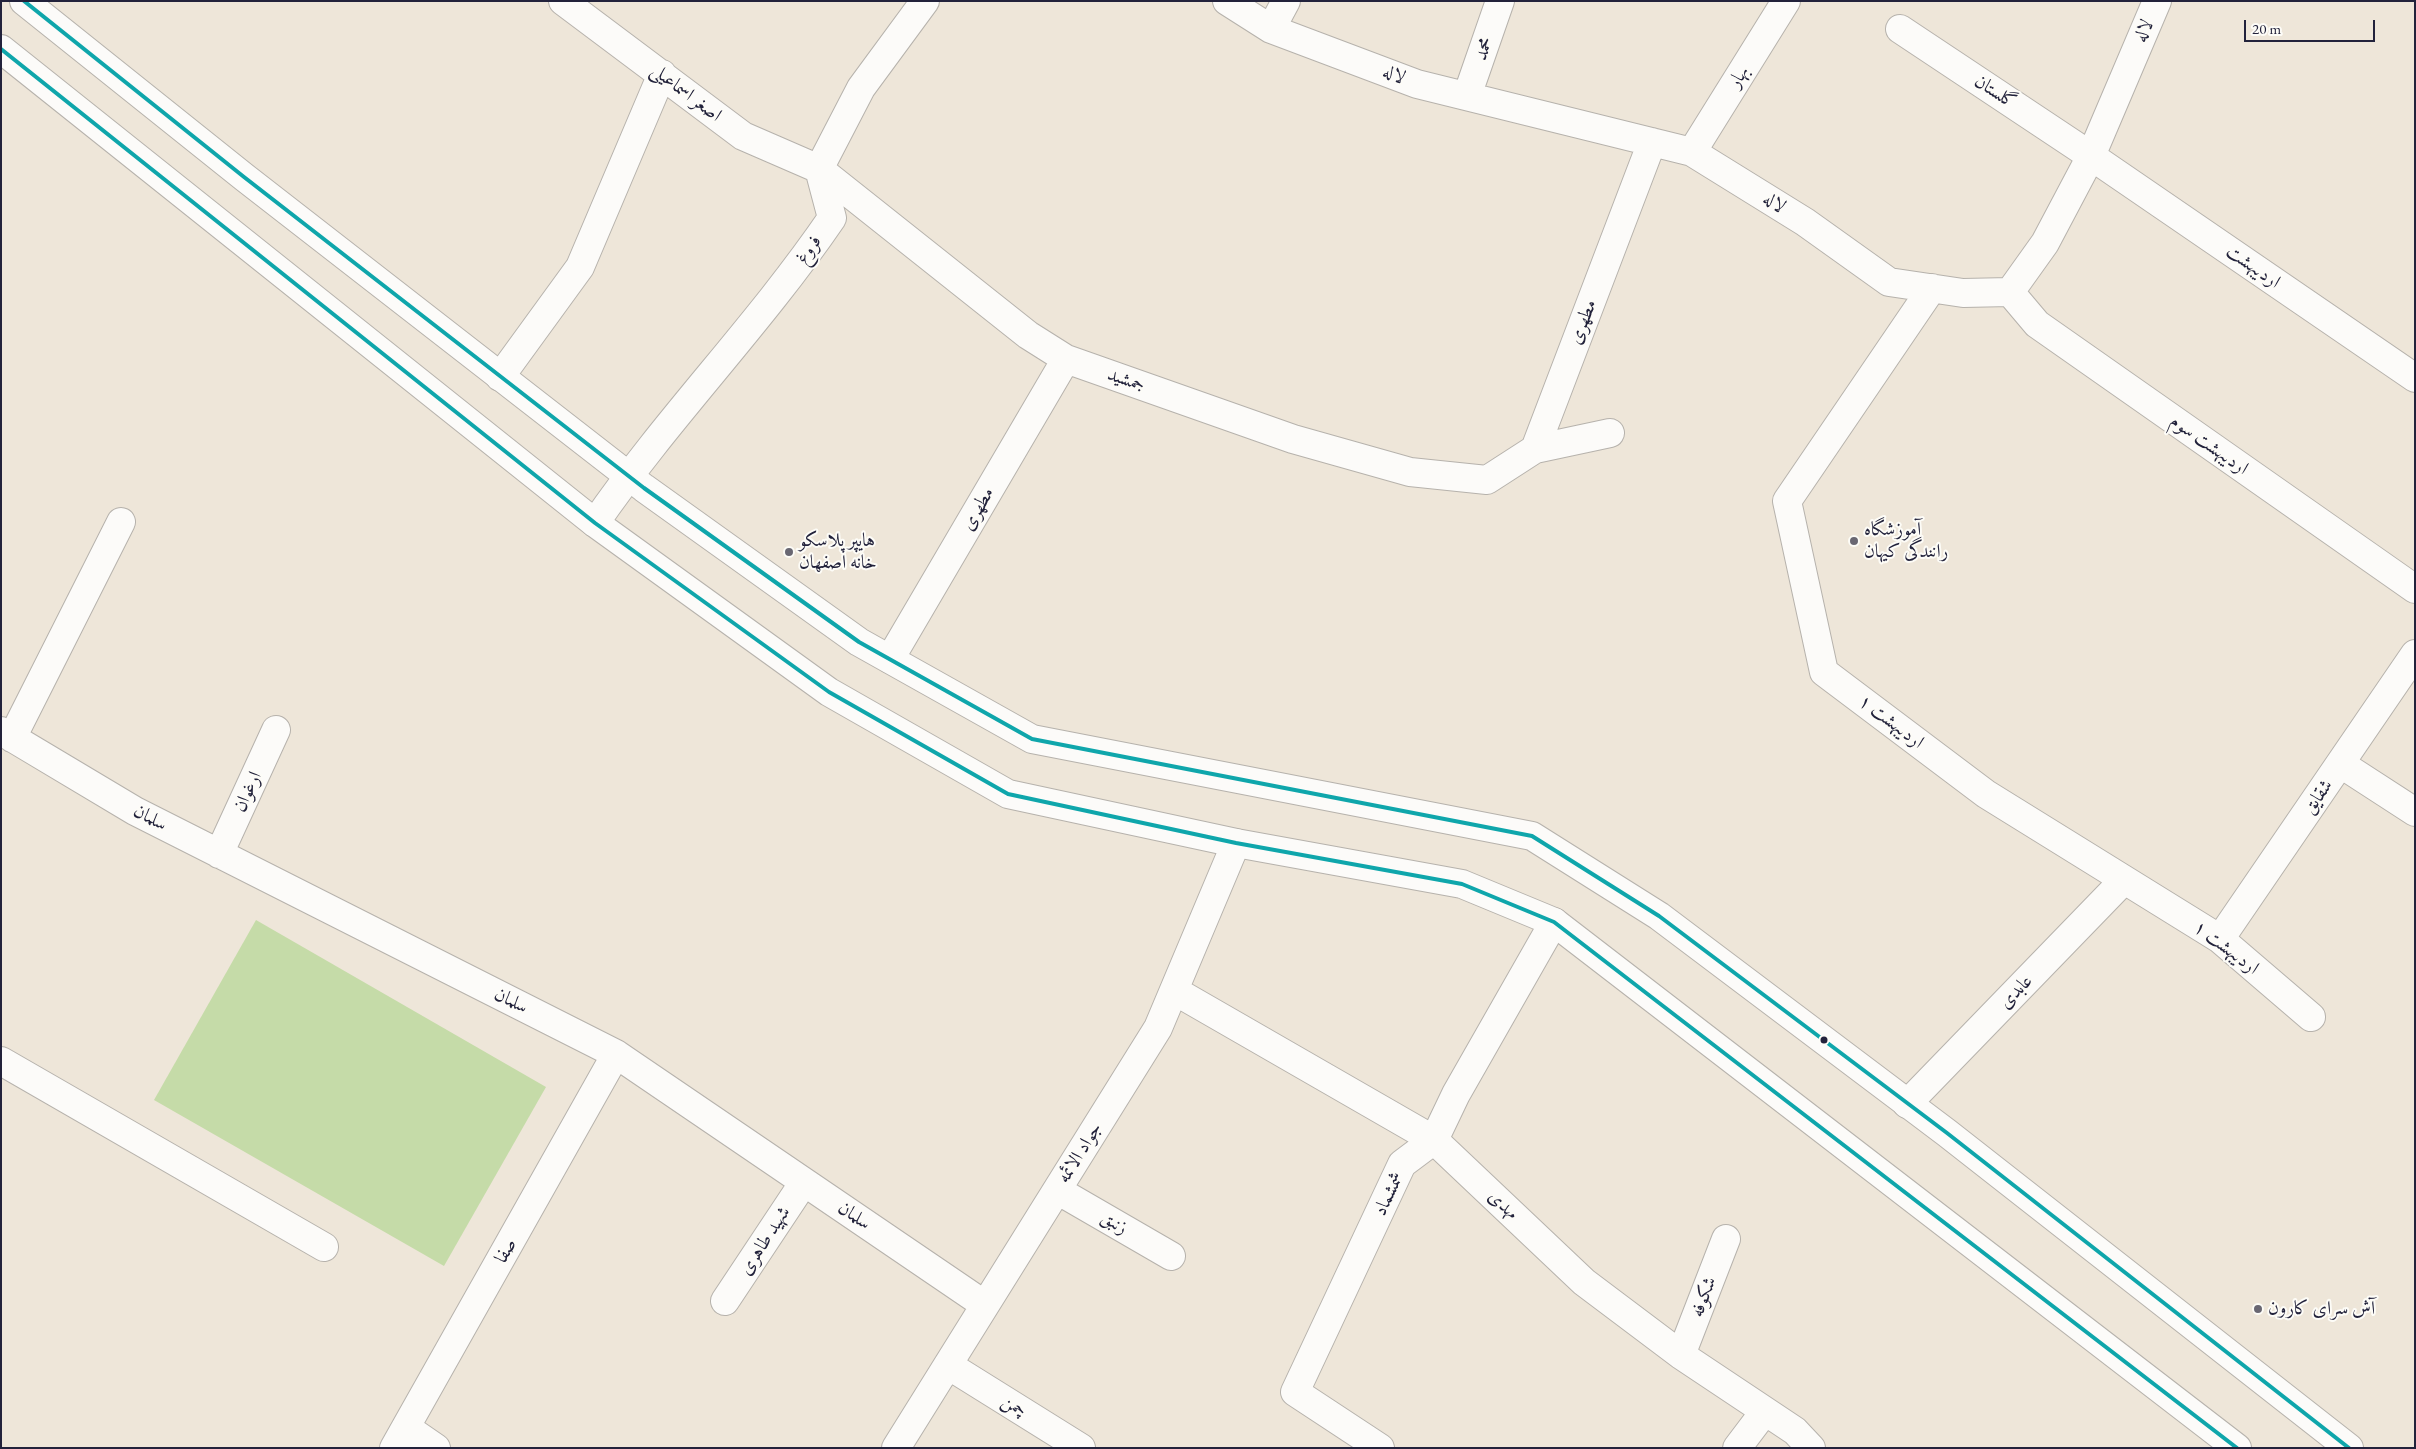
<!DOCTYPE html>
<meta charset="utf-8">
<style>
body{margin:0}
#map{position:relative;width:2416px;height:1449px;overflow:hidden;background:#eee6d9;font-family:"EB Garamond",serif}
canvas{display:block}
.frame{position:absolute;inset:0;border:2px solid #22223b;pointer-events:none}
.scale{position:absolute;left:2244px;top:20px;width:131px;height:22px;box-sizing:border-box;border:2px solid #22223b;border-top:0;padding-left:6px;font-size:15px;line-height:18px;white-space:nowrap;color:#22223b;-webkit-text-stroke:4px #fdfcf7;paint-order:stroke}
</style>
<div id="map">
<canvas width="2416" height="1449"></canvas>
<div class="frame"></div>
<div class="scale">20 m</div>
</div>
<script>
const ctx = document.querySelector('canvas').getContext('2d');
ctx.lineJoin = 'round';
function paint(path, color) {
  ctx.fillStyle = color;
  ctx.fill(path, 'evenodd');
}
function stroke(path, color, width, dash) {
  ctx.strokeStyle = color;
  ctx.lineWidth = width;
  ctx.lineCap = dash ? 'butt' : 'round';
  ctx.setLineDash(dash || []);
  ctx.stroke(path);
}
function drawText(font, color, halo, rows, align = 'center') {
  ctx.font = font + ' "EB Garamond",Amiri,serif';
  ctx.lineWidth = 4;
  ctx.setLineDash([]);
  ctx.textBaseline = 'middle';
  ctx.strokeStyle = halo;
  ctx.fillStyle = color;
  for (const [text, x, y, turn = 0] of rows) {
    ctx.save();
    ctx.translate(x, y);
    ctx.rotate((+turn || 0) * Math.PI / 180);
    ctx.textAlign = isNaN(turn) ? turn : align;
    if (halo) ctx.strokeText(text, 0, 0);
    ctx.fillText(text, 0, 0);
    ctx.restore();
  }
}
const green = new Path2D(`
 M256,920L546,1087L444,1266L154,1100Z`);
const street = new Path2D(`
 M563,1L743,136L819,169L1028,335L1066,359L1293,439L1410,472L1487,480L1535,449L1652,142
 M1227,1L1271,29L1417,84L1692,152L1805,222L1889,282L1963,293L2010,292L2045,243L2091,156L2157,1
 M1271,29L1286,1
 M1900,29L2091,156L2415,378
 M1467,96L1500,1
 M1692,152L1786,1
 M1932,288L1787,501L1824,672L1986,794L2220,939L2311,1017
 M2010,292L2037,324L2415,589
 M500,377L580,267L662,74
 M1535,449L1610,433
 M595,523C668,417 759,325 832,218L819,169L861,88L925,1
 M890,659L1066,359
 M1,731L135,811L616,1054L985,1305
 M12,738L121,522
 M2341,764L2415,812
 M219,854L276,730
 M2220,939L2415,654
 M1175,991L1434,1140L1584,1282L1681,1355L1795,1431L1811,1448
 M1,1061L324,1247
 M1907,1104L2124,880
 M1057,1190L1171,1256
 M725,1301L804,1182
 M1681,1355L1726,1239
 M948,1365L1081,1448
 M407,1428L436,1448
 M394,1448L616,1054
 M896,1448L1158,1028L1236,843
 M1380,1448L1295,1392L1402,1164L1434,1140L1456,1094L1554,922
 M1737,1448L1765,1411`);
const secondary = new Path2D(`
 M24,1L244,177L644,488L859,642L1032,739L1532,836L1659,916L1947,1133L2349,1448
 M1,49L595,523L829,692L1008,794L1236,843L1462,884L1554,922L2237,1448`);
const bus1 = new Path2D(`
 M24,1L244,177L644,488L859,642L1032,739L1532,836L1659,916L1947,1133L2349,1448
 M1,49L595,523L829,692L1008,794L1236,843L1462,884L1554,922L2237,1448`);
const markers = [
 [1854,541,5,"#696772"],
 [789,552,5,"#696772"],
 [1824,1040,4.5,"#22223b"],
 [2258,1309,5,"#696772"]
];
const streetNames = [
 ["لاله",2144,31,-67],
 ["محمد",1484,49,-71],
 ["لاله",1394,75,21],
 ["بهار",1739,77,-58],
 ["گلستان",1995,92,33],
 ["اصغر اسماعیلی",686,93,37],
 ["لاله",1774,203,32],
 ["فروغ",809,250,-55],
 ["اردیبهشت",2253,267,35],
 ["مطهری",1583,322,-69],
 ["جمشید",1126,380,19],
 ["اردیبهشت سوم",2209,445,35],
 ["مطهری",978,509,-60],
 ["اردیبهشت ۱",1891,722,37],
 ["ارغوان",248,792,-65],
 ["شقایق",2318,797,-55],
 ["سلمان",150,818,28],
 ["اردیبهشت ۱",2226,948,37],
 ["عابدی",2016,992,-46],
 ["سلمان",511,1001,27],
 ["جواد الائمه",1080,1153,-58],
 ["شمشماد",1389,1194,-65],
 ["مهدی",1503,1205,43],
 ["سلمان",854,1216,34],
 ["زنبق",1114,1223,30],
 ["شهید طاهری",765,1241,-57],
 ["صفا",506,1251,-61],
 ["شکوفه",1704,1297,-69],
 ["چمن",1014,1406,32]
];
const poiNames = [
 ["آموزشگاه",1864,530],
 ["رانندگی کیهان",1864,552],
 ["هایپر پلاسکو",799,541],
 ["خانه اصفهان",799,563],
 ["آش سرای کارون",2268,1309]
];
paint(green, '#c5dba8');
stroke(street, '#b6b2ac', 30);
stroke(secondary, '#b6b2ac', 30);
stroke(street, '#fcfbf9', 28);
stroke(secondary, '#fcfbf9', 28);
stroke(bus1, '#0fa6ab', 4);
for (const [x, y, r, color] of markers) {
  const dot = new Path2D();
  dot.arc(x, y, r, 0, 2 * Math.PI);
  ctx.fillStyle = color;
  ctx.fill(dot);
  stroke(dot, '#fdfcf7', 2);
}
drawText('19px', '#22223b', '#fdfcf7', streetNames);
drawText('19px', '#22223b', '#fdfcf7', poiNames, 'left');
</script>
